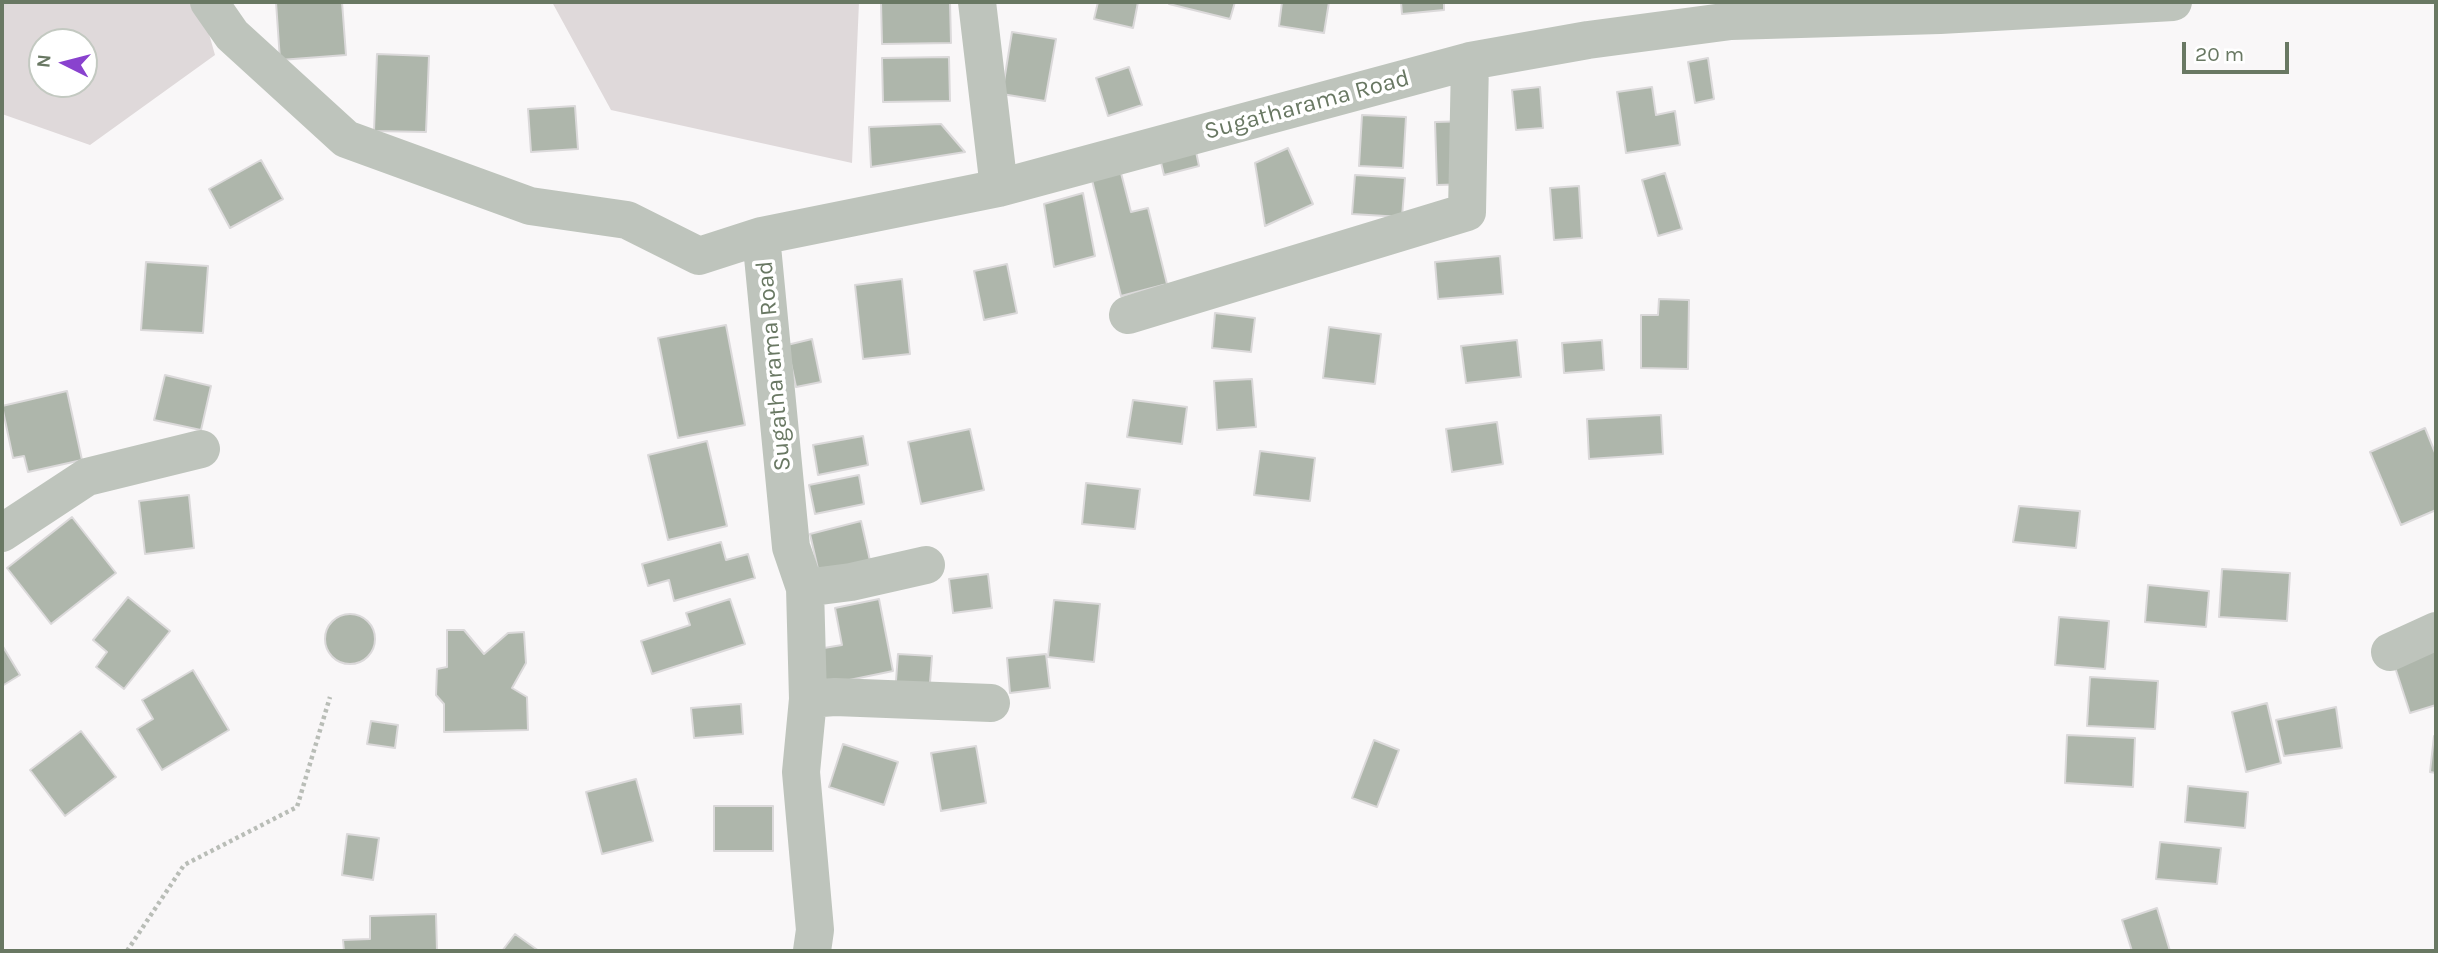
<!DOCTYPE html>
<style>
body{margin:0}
#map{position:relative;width:2438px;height:953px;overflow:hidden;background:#f9f7f8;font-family:Karla,sans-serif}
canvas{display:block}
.frame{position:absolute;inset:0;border:4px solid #697863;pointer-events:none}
.north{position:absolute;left:28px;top:28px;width:70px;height:70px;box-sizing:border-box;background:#fff;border:2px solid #c3c9c1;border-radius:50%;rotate:276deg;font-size:19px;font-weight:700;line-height:28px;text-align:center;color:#697863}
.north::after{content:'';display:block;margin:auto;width:24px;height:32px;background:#8942ce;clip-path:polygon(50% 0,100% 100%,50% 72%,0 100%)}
.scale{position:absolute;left:2182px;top:42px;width:107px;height:32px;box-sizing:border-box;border:4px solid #697863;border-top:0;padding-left:9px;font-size:21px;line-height:24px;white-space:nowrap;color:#697863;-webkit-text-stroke:5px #fff;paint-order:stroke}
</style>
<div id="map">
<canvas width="2438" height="953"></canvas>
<div class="frame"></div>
<div class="north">N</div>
<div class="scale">20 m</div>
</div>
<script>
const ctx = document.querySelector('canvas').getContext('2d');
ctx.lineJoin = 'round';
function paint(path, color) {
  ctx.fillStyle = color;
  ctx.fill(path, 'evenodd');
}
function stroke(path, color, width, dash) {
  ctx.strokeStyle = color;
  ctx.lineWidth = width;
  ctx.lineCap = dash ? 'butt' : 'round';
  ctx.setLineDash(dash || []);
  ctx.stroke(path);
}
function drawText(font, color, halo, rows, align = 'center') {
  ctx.font = font + ' Karla,sans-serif';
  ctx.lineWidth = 7;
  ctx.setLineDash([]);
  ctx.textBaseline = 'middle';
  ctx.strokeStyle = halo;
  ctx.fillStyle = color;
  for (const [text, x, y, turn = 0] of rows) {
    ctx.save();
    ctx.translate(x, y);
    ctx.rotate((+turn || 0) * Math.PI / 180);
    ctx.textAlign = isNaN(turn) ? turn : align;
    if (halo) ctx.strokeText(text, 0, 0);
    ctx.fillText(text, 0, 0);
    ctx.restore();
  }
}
const green = new Path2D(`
 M2,2H200L215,55L90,145L2,114ZM42,42H84V84H42Z
 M552,2H859L852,163L611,110Z`);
const building = new Path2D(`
 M276,2H342L346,55L280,60Z
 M881,2H950L951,43L882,44Z
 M1098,2H1138L1133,28L1094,19Z
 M1170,2H1235L1230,19L1169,4Z
 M1282,2H1329L1324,33L1279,26Z
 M1401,2H1444V10L1402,14Z
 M1012,32L1056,39L1045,101L1002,94Z
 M377,54L429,56L426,132L374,131Z
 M949,57L950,101L883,102L882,58Z
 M1708,58L1714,99L1695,103L1688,62Z
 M1129,67L1142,105L1108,116L1096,78Z
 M1540,87L1543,128L1516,130L1512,90Z
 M1652,87L1656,115L1675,111L1680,145L1626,153L1617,92Z
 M575,106L578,149L531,152L528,109Z
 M1362,115L1406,117L1403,168L1359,166Z
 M1471,121L1474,184L1437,185L1435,122Z
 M941,124L965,152L871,167L869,127Z
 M1194,142L1199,166L1164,175L1158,150Z
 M1288,148L1313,204L1265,226L1255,163Z
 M261,160L283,199L230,228L209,189Z
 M1121,173L1131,212L1148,208L1167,284L1121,296L1092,180Z
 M1665,173L1682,229L1658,236L1642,180Z
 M1355,175L1405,178L1402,217L1352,214Z
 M1579,186L1582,238L1554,240L1550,188Z
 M1083,193L1095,256L1054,267L1044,204Z
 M1500,256L1503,294L1438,299L1435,262Z
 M146,262L208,266L203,333L141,330Z
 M1007,264L1017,313L984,320L974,271Z
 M902,279L910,354L863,359L855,285Z
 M1659,299L1689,300L1688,369L1641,368V315H1658Z
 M1215,313L1255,318L1251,352L1212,348Z
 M726,325L745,425L678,438L658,338Z
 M1329,327L1381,334L1375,384L1323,378Z
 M812,339L821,382L796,387L787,345Z
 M1517,340L1521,377L1466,383L1461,346Z
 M1602,340L1604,370L1564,373L1562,343Z
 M165,375L211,386L201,430L154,420Z
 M1252,379L1256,427L1217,430L1214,381Z
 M67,391L82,460L28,472L24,456L13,458L2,406Z
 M1133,400L1187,407L1182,444L1127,437Z
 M1661,415L1663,454L1589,459L1587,419Z
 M1497,422L1503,464L1452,472L1446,429Z
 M2425,428L2436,455V510L2401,525L2370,452Z
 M970,429L984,490L921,504L908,442Z
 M863,436L868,465L818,475L813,445Z
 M707,441L727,526L668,540L648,455Z
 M1260,451L1315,458L1310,501L1254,495Z
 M859,475L864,504L815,514L809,485Z
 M1086,483L1140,489L1135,529L1082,524Z
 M189,495L194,548L145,554L139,501Z
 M2019,506L2080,511L2076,548L2013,542Z
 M72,517L116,573L51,624L7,568Z
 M861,521L871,565L820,578L810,534Z
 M721,542L726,560L748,554L755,578L674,601L669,580L648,586L642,564Z
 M2222,569L2290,573L2287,621L2219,617Z
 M988,574L992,608L953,613L949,579Z
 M2148,585L2209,591L2206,627L2145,622Z
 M128,597L170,631L124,689L96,667L107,652L93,640Z
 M730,599L745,644L652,674L641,641L690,625L686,613Z
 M879,599L893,671L825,685L818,649L842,645L835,608Z
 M1054,600L1100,604L1094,662L1048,657Z
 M325 639a25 25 0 1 1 50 0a25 25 0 1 1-50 0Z
 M2059,617L2109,621L2105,669L2055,665Z
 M447,630H464L484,654L508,633L524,632L526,663L512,688L527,697L528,730L444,732V704L436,695L437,669L447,667Z
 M2436,637V705L2410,713L2390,652Z
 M2,645L20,675L2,686Z
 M898,654L932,656L929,696L895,694Z
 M1046,654L1050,688L1010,693L1007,658Z
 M193,670L229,730L162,770L137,729L153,719L142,700Z
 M2090,677L2158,681L2155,729L2087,726Z
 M2267,703L2281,763L2246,772L2232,712Z
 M741,704L743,734L694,738L691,708Z
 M2336,707L2342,748L2284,756L2276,720Z
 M371,721L398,725L395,748L367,744Z
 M81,731L116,777L65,816L30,770Z
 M2067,735L2135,738L2133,787L2065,783Z
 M2434,736L2436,737V773L2430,772Z
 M1374,740L1399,750L1377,807L1352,798Z
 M843,744L898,762L884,805L829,787Z
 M976,746L986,803L941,811L931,753Z
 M636,779L653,841L602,854L586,792Z
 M2188,786L2248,792L2245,828L2185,822Z
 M714,806H773V851H714Z
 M347,834L379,838L373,880L342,875Z
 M2160,842L2221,848L2217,884L2156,879Z
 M2157,908L2170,951H2132L2122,920Z
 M436,914L437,951H344L343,940L370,939V916Z
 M515,934L539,951H502Z`);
const path = new Path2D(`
 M127,951L184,865L297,807L330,697`);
const minor = new Path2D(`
 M209,2L232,35L346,139L530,206L627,220L699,256L761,236
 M977,2L999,188
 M1128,315L1467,212L1470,61
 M2,533L87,477L201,449
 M805,588L851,582L926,565
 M2390,652L2436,631
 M808,699L835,697L991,703
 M812,951L815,930L801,772L808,699L805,588L791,547L761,236L999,188L1470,61L1588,40L1731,21L1940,15L2173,2`);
const streetNames = [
 ["Sugatharama Road",1307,105,-15],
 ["Sugatharama Road",774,366,-95]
];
paint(green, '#dfd9da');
paint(building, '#aeb6ab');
stroke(building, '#dbd9da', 2);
stroke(path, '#b9bdb7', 4.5, [3.5, 3.5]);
stroke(minor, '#bec4bc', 38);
drawText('24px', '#697863', '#fff', streetNames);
</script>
